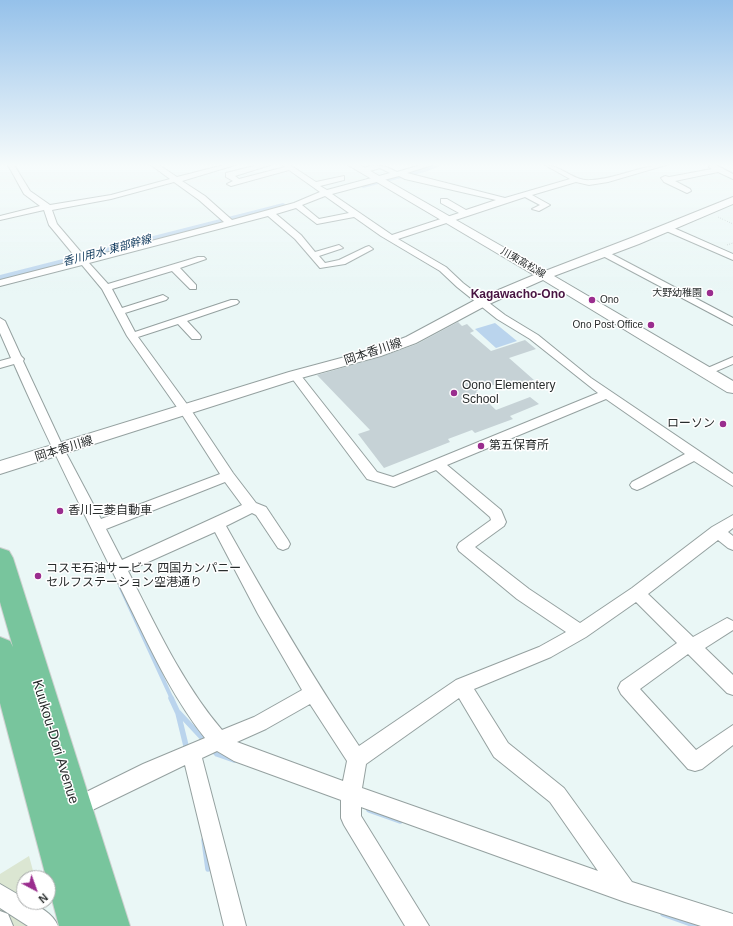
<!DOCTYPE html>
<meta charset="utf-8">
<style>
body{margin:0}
#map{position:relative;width:733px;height:926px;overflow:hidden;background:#eaf7f6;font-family:Arial,sans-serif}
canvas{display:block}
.north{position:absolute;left:16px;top:870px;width:40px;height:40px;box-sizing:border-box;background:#fff;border:1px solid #a9abab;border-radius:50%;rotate:139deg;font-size:11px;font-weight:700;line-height:16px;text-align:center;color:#282c2c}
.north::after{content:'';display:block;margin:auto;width:14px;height:18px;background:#9a2d8e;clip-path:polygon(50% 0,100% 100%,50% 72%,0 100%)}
</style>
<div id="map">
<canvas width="733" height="926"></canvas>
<div class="north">N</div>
</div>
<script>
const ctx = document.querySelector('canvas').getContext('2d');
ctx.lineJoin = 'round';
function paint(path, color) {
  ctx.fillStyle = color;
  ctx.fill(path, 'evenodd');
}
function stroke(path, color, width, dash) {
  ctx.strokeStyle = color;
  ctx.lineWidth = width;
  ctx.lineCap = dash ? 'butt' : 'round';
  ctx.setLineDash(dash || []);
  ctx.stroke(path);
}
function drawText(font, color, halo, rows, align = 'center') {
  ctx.font = font + ' Arial,"Noto Sans JP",sans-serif';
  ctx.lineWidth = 3;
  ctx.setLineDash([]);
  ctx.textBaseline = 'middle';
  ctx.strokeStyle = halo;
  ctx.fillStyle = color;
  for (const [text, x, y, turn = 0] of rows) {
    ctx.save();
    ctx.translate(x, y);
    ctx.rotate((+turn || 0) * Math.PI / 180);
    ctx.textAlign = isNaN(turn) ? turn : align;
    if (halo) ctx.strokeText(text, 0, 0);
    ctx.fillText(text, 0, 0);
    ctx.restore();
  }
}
const green = new Path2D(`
 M29,856L35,878H24V902H41L47,926H0V874Z`);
const water = new Path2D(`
 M495,323L517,341L496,348L475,329Z`);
const streamFar1 = new Path2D(`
 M120,586L172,699`);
const stream = new Path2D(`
 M171,698L178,713L187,750
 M179,713L206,742
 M213,750L217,754L234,760
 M369,810L400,821
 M204,840L208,869
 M663,914L697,926`);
const canal = new Path2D(`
 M433,165H441L425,172L363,188L360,186Z
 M283,203L287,205L286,207L0,281V275Z`);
const building = new Path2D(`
 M458,322L462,326L467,324L474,331L470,333L491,351L525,340L536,349L509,358L534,380L512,388L505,381L476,391L496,410L530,397L539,404L510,416L513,419L475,433L472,430L448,439L450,442L384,468L358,434L370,430L317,375L381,357L417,344Z`);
const path = new Path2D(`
 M718,217L733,224
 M727,245L733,243`);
const street = new Path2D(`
 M8,165H14L30,191L50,205L111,195L170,179L151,165H159L177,177L224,165H235L182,181L205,196L232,220L294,203L320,192L289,170L231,186L227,184L233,181L226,177V173L258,165H270L235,176L239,179L285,167L283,165H290L316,182L344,176V180L320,186L327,190L390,173L380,168L363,173L359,171C371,162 385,165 397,172L421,165H432L407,173L505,198L570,179L545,165C561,165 574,182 591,180C617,179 640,165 666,165L608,182L589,185L576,182L532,195L550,205L539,211L532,209L540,205L525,197L398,239L446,267L463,283L505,315L538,335L591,378L733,474V486L694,461L642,488L637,490L632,488L630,485L632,482L685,454L606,399L447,465L501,510L506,522L504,526L475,547L529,589L580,623L632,588L712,527L733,515V528L728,532L733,536V550L728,548L718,540L648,594L693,637L727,618L733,621V630L705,648L733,675V695L727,693L688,654L640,689L696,750L733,725V745L702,769L695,771L688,769L621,694L618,688L621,682L677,643L636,602L586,637L551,657L474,689L508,743L564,788L632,882L733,914V926H701L625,902L361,807V816L429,926H405L344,825L341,818V800L234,761L217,751L202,758L246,926H224L185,765L82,815L75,818L68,815L65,808L68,801L143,764L205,738C170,694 148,643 123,593C86,517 48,442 14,364L0,368V361L11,358L0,333V318L5,321L21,356L24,359L23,361L65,451L101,519L220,474L181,413L127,336L102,289L82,265L0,286V280L78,260L49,225L44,210L0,220V216L40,206L24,194ZM399,176L405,179L496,200L466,210L447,199H441V203L459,213L392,235L332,194ZM174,182L199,200L224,222L86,258L57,224L52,210L111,199ZM325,196L349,213L319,219L302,205ZM296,208L317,224L354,217L381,236L440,271L457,287L497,319L530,339L598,393L393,477L377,472L299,373H291L289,375L291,377L367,479L394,487L436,470L490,517L491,520L459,543L457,547L459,551L517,599L566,632L539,647L456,680L359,746C311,675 268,601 226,526L252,513L256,515L278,548L283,550L288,548L290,544L288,540L266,507L256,503L233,473L189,407L138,337L178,324L192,339H200L201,337L200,335L187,321L237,304L239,302L237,300H231L135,332L125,313L166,300L168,298L163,295L122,308L112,289L172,271L190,289H196V285L180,268L206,259L204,257H198L108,284L89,263L268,216L295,239L320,268L345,264L373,249L369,246L366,247L339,260L325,263L319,256L343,248L339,245L315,252L301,235L276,214ZM225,482L242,505L122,560L106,529ZM215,532L258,614L302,690L254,717L222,730C182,683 156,626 128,571ZM459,698L494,757L550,802L598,871L362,788L366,764ZM310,704L347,761L343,781L237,742L266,729Z
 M710,165H716L733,174V179L718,172L675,181L690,189L691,191L687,193L664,182L661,178L665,176L669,177L712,169L709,167Z
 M667,225L733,254V260L664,230L663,228Z
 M604,250L733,318V325L601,255V251Z
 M733,357V364L707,375L701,372L703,370Z
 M0,884L24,898V902C36,902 54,915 58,926H28L0,908Z
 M0,911L8,914L13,926H0Z`);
const secondary = new Path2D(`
 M348,165H360L545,271L631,238L733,197V204L639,244L554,276L733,381V393L727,392L543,280L487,305L416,343L381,356L301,378L0,474V461L289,372L371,350L406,337L477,299L534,275Z`);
const highway = new Path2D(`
 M0,548L9,551L13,558L130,926H59L0,703V637L10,641L13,647L0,602Z`);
const markers = [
 [710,293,4,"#9a2d8e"],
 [592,300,4,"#9a2d8e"],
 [651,325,4,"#9a2d8e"],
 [454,393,4,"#9a2d8e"],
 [723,424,4,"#9a2d8e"],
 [481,446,4,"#9a2d8e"],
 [60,511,4,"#9a2d8e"],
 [38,576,4,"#9a2d8e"]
];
const farStreetnames = [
 ["川東高松線",523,263,30]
];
const farPoinames = [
 ["大野幼稚園",702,293],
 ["Ono",600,300,"left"],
 ["Ono Post Office",643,325]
];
const farWaternames = [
 ["香川用水 東部幹線",107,251,-15]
];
const farQuarternames = [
 ["Kagawacho-Ono",518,295]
];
const streetNames = [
 ["岡本香川線",373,352,-18],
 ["岡本香川線",64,449,-17]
];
const poiNames = [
 ["Oono Elementery",462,386],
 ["School",462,400],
 ["ローソン",715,424,"right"],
 ["第五保育所",489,446],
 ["香川三菱自動車",68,511],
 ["コスモ石油サービス 四国カンパニー",46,569],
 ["セルフステーション空港通り",46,583]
];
const nearStreetnames = [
 ["Kuukou-Dori Avenue",55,742,73]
];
paint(green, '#dbe6d2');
paint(water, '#bad4ed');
stroke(streamFar1, '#bad4ed', 4);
stroke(stream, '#bad4ed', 5.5);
paint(canal, '#bad4ed');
paint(building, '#c6d2d6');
stroke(street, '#95a1a0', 2);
stroke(secondary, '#95a1a0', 2);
stroke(highway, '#d0d1d1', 2);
stroke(path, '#97a1a0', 1, [0.5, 2]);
paint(street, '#fff');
paint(secondary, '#fff');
paint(highway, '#78c59d');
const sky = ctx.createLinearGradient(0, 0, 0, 294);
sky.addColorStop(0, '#95c1ea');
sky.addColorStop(0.56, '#f6fbfb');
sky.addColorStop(1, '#f6fbfb00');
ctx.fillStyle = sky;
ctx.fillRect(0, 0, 733, 294);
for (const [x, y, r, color] of markers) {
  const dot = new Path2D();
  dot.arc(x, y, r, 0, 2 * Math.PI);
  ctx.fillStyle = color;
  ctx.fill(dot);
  stroke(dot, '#fff', 1.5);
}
drawText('10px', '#282c2c', '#fff', farStreetnames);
drawText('10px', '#282c2c', '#fff', farPoinames, 'right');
drawText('italic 11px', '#163f61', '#fff', farWaternames);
drawText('bold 12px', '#481442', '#fff', farQuarternames);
drawText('12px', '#282c2c', '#fff', streetNames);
drawText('12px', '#282c2c', '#fff', poiNames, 'left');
drawText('14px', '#282c2c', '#fff', nearStreetnames);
</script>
